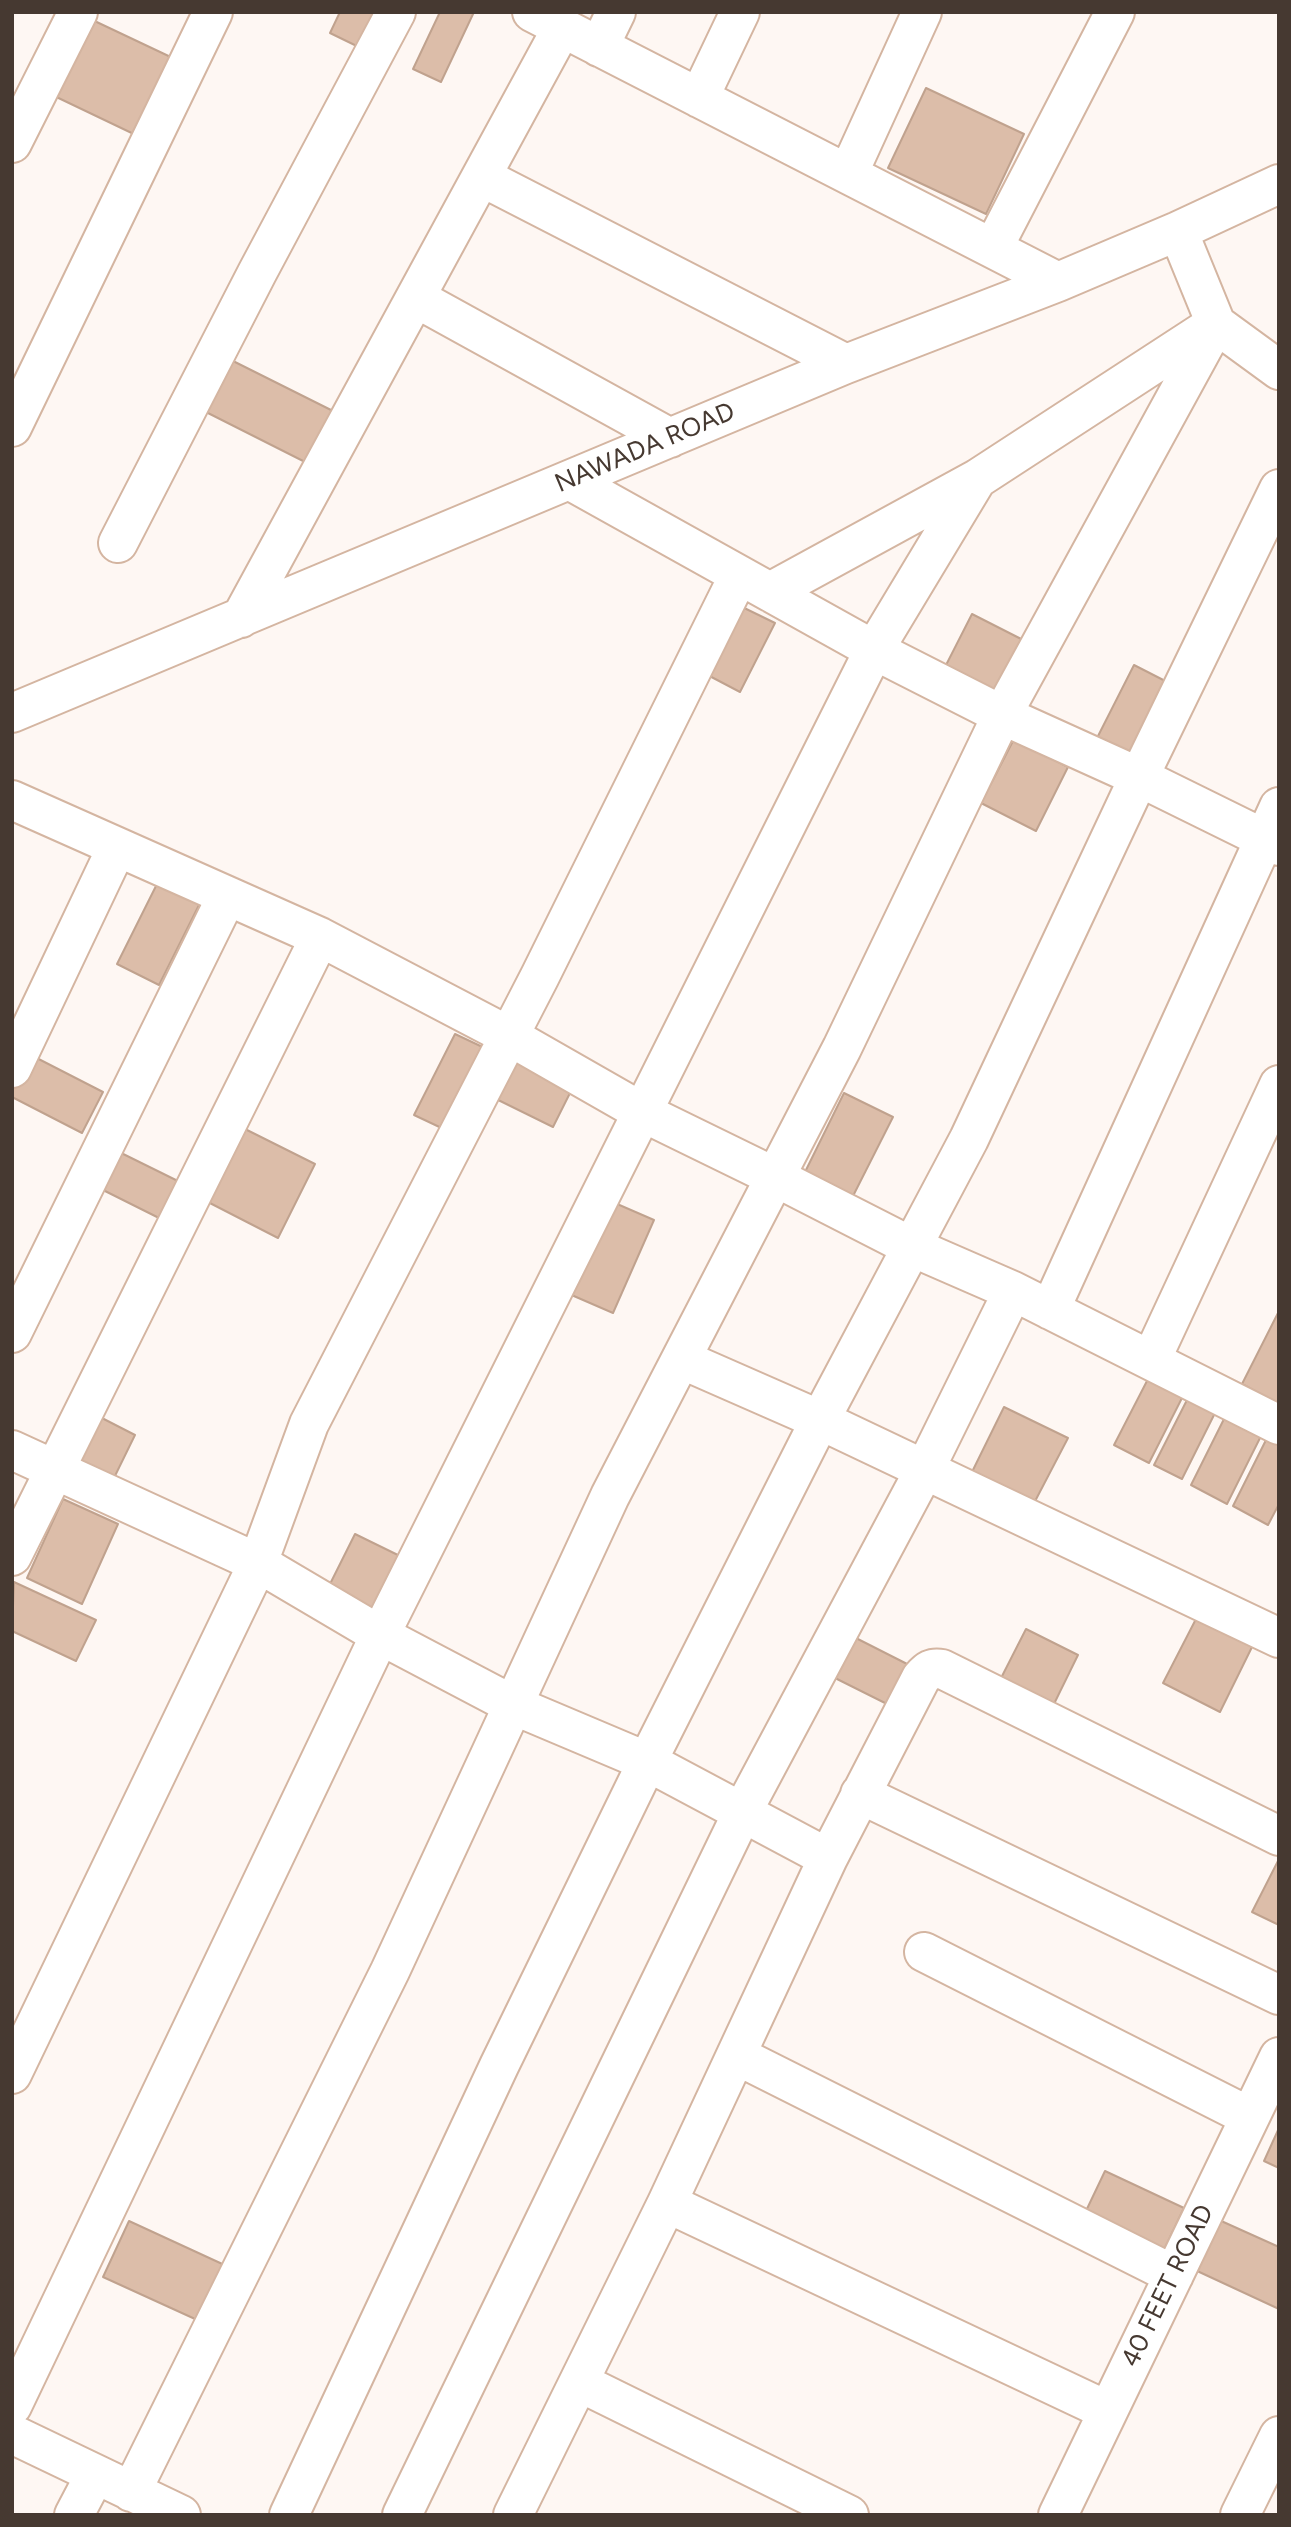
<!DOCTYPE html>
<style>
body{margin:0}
#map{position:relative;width:1291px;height:2527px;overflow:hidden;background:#fef7f3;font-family:Figtree,sans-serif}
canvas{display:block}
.frame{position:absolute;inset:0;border:14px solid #463931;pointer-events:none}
</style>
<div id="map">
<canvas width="1291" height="2527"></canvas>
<div class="frame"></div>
</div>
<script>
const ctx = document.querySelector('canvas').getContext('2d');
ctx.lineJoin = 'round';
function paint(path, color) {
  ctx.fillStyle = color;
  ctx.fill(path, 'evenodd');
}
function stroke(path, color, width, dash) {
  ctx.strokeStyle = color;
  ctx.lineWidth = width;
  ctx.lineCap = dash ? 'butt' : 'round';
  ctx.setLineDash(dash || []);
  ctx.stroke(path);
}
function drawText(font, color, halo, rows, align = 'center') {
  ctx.font = font + ' Figtree,sans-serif';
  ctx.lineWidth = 7;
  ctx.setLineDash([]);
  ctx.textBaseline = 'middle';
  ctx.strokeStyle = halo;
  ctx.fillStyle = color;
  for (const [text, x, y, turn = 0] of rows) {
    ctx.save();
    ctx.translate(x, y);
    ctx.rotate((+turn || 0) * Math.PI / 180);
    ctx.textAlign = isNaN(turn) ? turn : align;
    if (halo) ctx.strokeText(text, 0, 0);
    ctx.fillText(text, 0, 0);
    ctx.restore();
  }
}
const building = new Path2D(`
 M340,12H388L369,52L330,33Z
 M440,12H474L441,82L413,69Z
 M84,16L177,60L140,137L48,93Z
 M926,88L1024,134L986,214L888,168Z
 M227,358L341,415L315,467L202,410Z
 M734,603L775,623L740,692L700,671Z
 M972,614L1031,644L1002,701L943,671Z
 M1134,665L1175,686L1138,762L1096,740Z
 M1014,739L1068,767L1036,831L981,803Z
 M160,878L202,899L159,985L117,964Z
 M455,1034L491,1051L450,1132L414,1115Z
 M23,1051L103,1092L82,1133L12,1097V1074Z
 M504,1053L573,1087L553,1127L484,1093Z
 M844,1093L893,1117L853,1196L805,1172Z
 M241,1127L315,1164L278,1238L204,1200Z
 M105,1145L190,1187L171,1224L87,1182Z
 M601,1197L654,1220L613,1313L560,1290Z
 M1279,1311V1399L1277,1403L1242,1384Z
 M1148,1379L1183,1396L1149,1463L1114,1445Z
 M1188,1398L1216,1411L1182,1479L1154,1465Z
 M1004,1407L1068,1438L1032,1507L970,1476Z
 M96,1415L135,1435L111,1484L72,1464Z
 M1224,1419L1261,1436L1227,1504L1191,1485Z
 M1267,1438L1279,1444V1504L1268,1525L1233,1506Z
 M63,1499L118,1524L82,1604L27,1578Z
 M355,1534L404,1558L375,1616L326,1592Z
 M14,1582L96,1620L76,1661L12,1631Z
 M1197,1617L1253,1645L1220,1712L1163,1683Z
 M1026,1629L1078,1655L1051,1710L998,1684Z
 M844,1632L915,1668L895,1708L823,1672Z
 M1279,1859V1925L1252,1912Z
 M1279,2128V2168L1264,2161Z
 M1105,2171L1184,2208L1164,2250L1085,2213Z
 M1219,2220L1279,2247V2309L1195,2270Z
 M129,2221L231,2268L206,2324L103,2277Z`);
const street = new Path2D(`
 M532,12L1058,282
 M599,47L616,12
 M699,98L740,12
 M12,143L78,12
 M848,174L922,12
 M482,177L846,364
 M1178,231L1216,324L1279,370
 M993,248L1115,12
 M416,298L670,438
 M12,427L213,12
 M569,480L874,650L1002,715L1139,777L1279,846
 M118,543L257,273L396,12
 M770,592L977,479L1212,326
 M241,618L562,28
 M12,713L846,364L1058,282L1178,231L1279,184
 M12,800L320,937L509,1036L642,1112L775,1177L912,1247L1013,1291L1279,1425
 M12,1068L117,847
 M1050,1310L1279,807
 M12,1333L227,896
 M681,1359L820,1420L1279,1638
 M1151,1360L1279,1085
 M12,1450L258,1563L380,1635L513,1705L648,1762L828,1858
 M12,1556L320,937
 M860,1794L1279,1995
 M924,1952L1250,2117
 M736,2055L1174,2275
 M12,2074L258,1563L309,1424L540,976L739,575
 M667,2203L1108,2411
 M579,2382L849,2515
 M12,2406L380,1635L874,650L977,479
 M12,2434L181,2515
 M131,2492L390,1971L610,1496L842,1048L1002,715L1216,324
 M74,2515L95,2475
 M289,2515L499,2066L656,1744L820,1420L969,1139L1139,777L1279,489
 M402,2515L749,1799L925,1469L1013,1291
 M513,2515L667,2203L828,1858L921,1678C928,1670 932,1667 942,1669L1279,1836
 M1058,2515L1279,2057
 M1240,2515L1279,2436`);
const streetNames = [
 ["NAWADA ROAD",645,448,-23],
 ["40 FEET ROAD",1168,2286,-64]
];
paint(building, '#dcbda9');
stroke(building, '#c0a28e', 2);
stroke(street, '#d4b5a1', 42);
stroke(street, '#fff', 38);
drawText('26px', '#463931', '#fff', streetNames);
</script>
